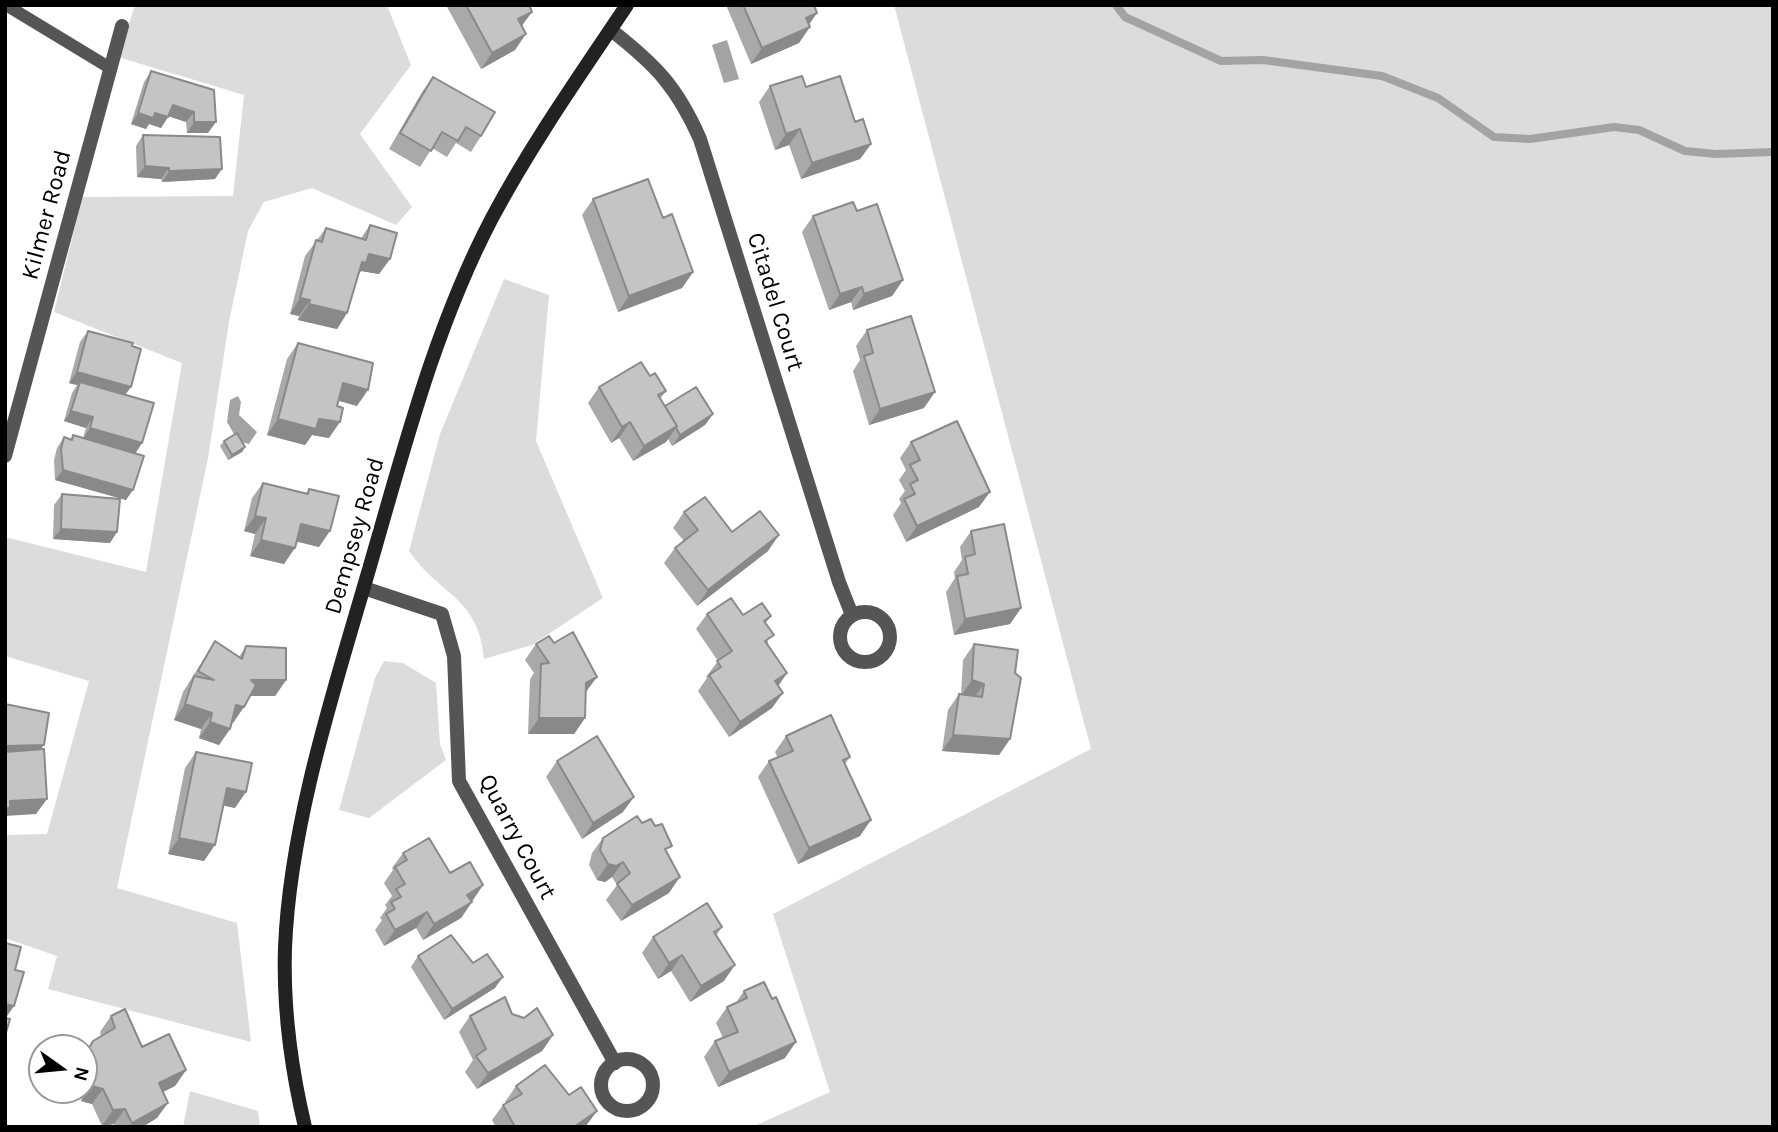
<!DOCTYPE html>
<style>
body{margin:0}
#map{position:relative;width:1778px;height:1132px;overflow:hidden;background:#fff;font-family:Karla,sans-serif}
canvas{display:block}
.frame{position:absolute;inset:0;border:7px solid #000;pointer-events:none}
.north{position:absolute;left:28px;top:1034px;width:70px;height:70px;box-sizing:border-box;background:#fff;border:2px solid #999;border-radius:50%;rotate:105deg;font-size:19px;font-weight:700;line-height:28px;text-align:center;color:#000}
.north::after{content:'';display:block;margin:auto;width:24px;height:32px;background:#000;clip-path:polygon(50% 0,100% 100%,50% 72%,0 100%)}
</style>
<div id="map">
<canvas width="1778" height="1132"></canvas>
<div class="frame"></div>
<div class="north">N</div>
</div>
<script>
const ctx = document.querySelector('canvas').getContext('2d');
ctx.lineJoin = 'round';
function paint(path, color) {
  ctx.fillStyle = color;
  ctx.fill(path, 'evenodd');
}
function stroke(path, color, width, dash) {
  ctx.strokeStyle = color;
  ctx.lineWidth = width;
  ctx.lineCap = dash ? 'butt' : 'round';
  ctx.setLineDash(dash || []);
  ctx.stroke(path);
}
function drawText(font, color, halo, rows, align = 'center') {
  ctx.font = font + ' Karla,sans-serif';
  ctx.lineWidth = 6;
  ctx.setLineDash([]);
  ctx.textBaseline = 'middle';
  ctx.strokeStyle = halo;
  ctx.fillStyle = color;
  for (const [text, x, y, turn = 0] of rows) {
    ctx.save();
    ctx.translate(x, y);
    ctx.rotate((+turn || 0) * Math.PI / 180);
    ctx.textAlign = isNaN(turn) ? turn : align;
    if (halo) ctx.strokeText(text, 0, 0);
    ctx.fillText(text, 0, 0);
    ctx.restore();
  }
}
const green = new Path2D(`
 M135,5H387L411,65L360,134L412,207L396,225L312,188L264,202L248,231L229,322L208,458L117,888L237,923L251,1042L48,989L57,956L5,938V835L47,834L89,681L5,656V537L146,572L182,363L54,312L82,197L233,196L244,95L118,57Z
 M894,5H1773V1127H752L830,1092L773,914L1091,749Z
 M504,279L549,295L536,441L603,598L532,645L484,659C479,597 439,595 409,551L440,434Z
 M384,661L403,663L436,683L440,744L446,760L369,818L339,810L375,678Z
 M190,1091L258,1111L260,1127H183Z`);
const water = new Path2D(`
 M727,40L739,79L724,83L712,45Z
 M238,396L241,402L239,415L257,432L249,444L238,441L227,422L230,400Z`);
const stream = new Path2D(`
 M1116,5L1125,17L1221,61L1263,60L1382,76L1438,98L1494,137L1530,139L1614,127L1639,130L1685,151L1716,154L1773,152`);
const lane = new Path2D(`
 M11,8L110,68`);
const street = new Path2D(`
 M611,30C656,65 677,87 700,139L839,582L852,615
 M5,456L122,26
 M364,588L442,614L454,656L459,781L615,1063
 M840 637a25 25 0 1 1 50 0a25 25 0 1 1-50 0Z
 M601 1085a26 26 0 1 1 52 0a26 26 0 1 1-52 0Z`);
const secondary = new Path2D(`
 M305,1127C291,1068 283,1009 285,948C290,817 340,672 376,545C408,434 438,321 492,218C532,143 580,75 627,5`);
const wall = new Path2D(`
 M446,5H529L515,50L481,69Z
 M726,5H814L809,25L799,43L751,64Z
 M151,71L214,90L208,133H187L186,122L168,116L161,128L149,124L146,129L131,124L144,82Z
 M433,77L481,136L471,152L456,143L447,157L432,148L420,167L389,149L422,92Z
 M770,86L806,87L855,122L871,144L860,159L801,179L789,145L775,150L759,102Z
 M143,135L215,179L162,182L161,179L137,177L136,146Z
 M593,199L663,218L693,272L682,288L618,312L582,215Z
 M857,211L903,280L892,296L853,310L851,302L829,310L802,232L813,216Z
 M370,225L390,259L379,274L361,271L358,275L347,313L337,329L298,320L299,316L290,314L305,256L326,228L361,238Z
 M867,330L924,408L869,425L853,371L860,360L856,346Z
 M88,331L132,346L131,387L125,395L142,443L135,453L126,500L55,480L54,460L57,448L64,437L70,440L73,435L83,438L86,428L64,421L72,393L77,385L69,383L80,342Z
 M298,343L357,406L338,400L329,438L312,435L305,445L267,435L287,359Z
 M650,376L666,391L660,399L665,406L713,414L705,425L672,446L668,439L666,442L633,461L619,438L611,443L588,403L599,387Z
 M224,441L245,447L242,452L228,460L220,446Z
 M911,442L979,507L906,542L893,515L901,503L899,499L905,491L899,480L906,470L900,458Z
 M263,483L306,493L309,489L319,547L297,541L284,564L250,556L255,534L244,531L252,498Z
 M62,494L110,543L53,539L54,505Z
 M684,512L732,532L768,551L697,606L664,563L675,548L684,541L673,528Z
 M971,531L1021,608L1010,624L954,635L946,592L955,578L954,572L962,560L960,547Z
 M707,614L771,616L766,623L768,644L787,673L778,686L772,708L729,737L698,691L707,678L706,677L718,661L696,629Z
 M215,641L239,657L246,646L286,680L275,696H250L233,723H231L230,729L219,745L199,738L201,729L174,720L183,692Z
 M536,644L586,693L585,718L574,734H528L530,679L534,673L525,660Z
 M974,644L1015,673L1010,739L999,755L942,751L948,710L959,694L961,695L963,660Z
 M786,736L850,757L845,764L860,836L798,864L758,777L769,761L778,758L775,752Z
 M196,752L235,808L223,805L204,861L168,854L185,768Z
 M557,761L623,812L582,839L546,777Z
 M642,823L667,853L669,893L621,921L606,900L617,885L612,877L605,882L597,880L589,865L592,853L603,838Z
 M403,853L450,873L483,885L461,918L423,940L416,928L384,946L375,930L382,920L380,918L387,908L385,905L392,896L384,883L393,870L392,868Z
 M722,927L716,936L724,981L690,1002L671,971L658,979L642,953L653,937Z
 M418,956L473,963L495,988L444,1020L411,967Z
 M744,991L785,1058L718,1087L704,1057L715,1041L723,1038L716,1023L727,1007L735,1004Z
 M512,1014L553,1035L542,1051L477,1089L465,1072L473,1060L459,1032L470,1016Z
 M111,1016L142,1047L186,1070L175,1086L163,1092L157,1118L142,1127H115L114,1124L102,1126L92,1104L81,1101L85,1086L84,1084V1054L93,1041L101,1036L100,1032Z
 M516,1086L569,1095L597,1111L585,1127H496L492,1120L503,1105L506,1103L505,1102Z`);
const shadedWall = new Path2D(`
 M532,12L521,27L518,19Z
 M817,13L806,29L810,27L799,43L751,64L762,48L806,18Z
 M526,34L515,50L481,69L492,53Z
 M173,105L194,112L186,122L165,115Z
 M138,113H155L168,117L161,128L149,124L146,129L131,124Z
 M194,122H216L208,133H187Z
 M800,129L789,145L775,150L786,134Z
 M871,144L860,159L801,179L812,163Z
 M145,166L169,168L161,179L137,177Z
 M222,169L215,179L162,182L169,171Z
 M369,254L390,259L379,274L361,271L355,279L362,262Z
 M693,272L682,288L618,312L629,296Z
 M903,280L892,296L853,310L864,294Z
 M862,287L851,302L829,310L840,294Z
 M300,298L310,300L299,316L290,314Z
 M309,304L347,313L337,329L298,320Z
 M77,372L131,387L123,397L80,382L77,385L69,383Z
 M343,383L368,390L357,406L332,399Z
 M935,392L924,408L869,425L880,409Z
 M71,411L93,417L86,428L64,421Z
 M713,414L705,425L672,446L680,435Z
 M278,419H319L340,422L329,438L312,435L305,445L267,435Z
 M630,422L619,438L611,443L622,427Z
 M677,426L666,442L633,461L644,446Z
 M90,428L142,443L135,454L83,439Z
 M245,447L242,452L228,460L232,455Z
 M63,470L133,490L126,500L55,480Z
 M990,492L979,507L906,542L917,526Z
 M255,516L266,518L255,534L244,531Z
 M301,524L330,531L319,547L290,540Z
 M61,529L117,532L110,543L53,539Z
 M779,535L768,551L697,606L708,590Z
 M261,540L295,548L284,564L250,556Z
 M1021,608L1010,624L954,635L965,619Z
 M787,673L776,689L775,681Z
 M597,677L586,692L575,699L586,683Z
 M251,680H286L275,696H240Z
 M972,680L984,684L973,699L961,696Z
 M783,693L772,708L729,737L740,722Z
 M185,704L212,713L201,729L174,720Z
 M236,705L244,707L233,723L225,721Z
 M539,718H585L574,734H528Z
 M210,722L230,729L219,745L199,738Z
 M953,735L1010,739L999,755L942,751Z
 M44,745L36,755L5,756V746Z
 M227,788L246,792L235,808L216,804Z
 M634,797L623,812L582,839L593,823Z
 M47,799L36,814L5,816V808L10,801Z
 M871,820L860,836L798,864L809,848Z
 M179,838L215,845L204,861L168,854Z
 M623,862L612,877L605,882L597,880L608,864Z
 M680,877L669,893L621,921L632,905Z
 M483,885L472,901L456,910L467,895Z
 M472,902L461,918L423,940L434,924Z
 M427,912L416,928L384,946L395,930Z
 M682,955L671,971L658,979L669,963Z
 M735,965L724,981L690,1002L701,986Z
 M503,977L495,988L444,1020L452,1009Z
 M5,1004L14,1006L5,1019Z
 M553,1035L542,1051L477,1089L488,1073Z
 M796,1042L785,1058L718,1087L729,1072Z
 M186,1070L175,1086L148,1099L159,1083Z
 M92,1086L103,1089L92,1104L81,1101Z
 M168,1103L157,1118L142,1127H130L132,1123Z
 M125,1109L114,1124L102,1126L113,1110Z
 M597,1111L585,1127H574Z`);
const building = new Path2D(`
 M466,5H529L532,12L518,19L526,34L492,53Z
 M743,5H814L817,13L806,18L810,27L762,48Z
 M151,71L214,90L216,122H194V112L173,105L168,117L155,113L153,118L138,113Z
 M802,76L806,87L840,76L855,122L863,119L871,144L812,163L800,129L786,134L770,86Z
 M433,77L495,112L481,136L466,127L458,141L442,132L431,151L400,133Z
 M143,135L220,137L222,169L169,171V168L145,166Z
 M648,179L663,218L672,214L693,272L629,296L593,199Z
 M853,202L857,211L877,204L903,280L864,294L862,287L840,294L813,216Z
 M370,225L397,233L390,259L369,254L366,263L362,262L347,313L309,304L310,300L300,298L316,240L322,242L326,228L366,240Z
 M911,316L935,392L880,409L864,356L873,353L867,330Z
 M88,331L133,343L132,346L141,349L131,387L77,372Z
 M298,343L373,363L368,390L343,383L337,406L343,408L340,422L319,419L316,429L278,419Z
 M641,362L650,376L655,373L666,391L658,395L677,426L644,446L630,422L622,427L599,387Z
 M80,382L154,403L142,443L90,428L93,417L71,411Z
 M696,387L713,414L680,435L676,428L677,426L665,406Z
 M957,421L990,492L917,526L904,499L915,494L910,484L918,480L910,465L920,460L911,442Z
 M237,433L245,447L232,455L224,441Z
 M73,435L144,456L133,490L63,470L61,449L64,437L72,440Z
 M263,483L308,494L309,489L339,496L330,531L301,524L295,548L261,540L266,518L255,516Z
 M62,494L120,499L117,532L61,529Z
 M705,497L732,532L760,511L779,535L708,590L675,548L698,530L684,512Z
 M1004,524L1021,608L965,619L957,576L968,574L965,557L975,554L971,531Z
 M731,598L743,615L762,603L771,616L764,621L774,635L765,641L787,673L775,681L783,693L740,722L709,675L721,667L717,661L732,651L707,614Z
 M573,632L597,677L586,683L585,718H539L541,664L549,663L536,644L549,636L554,643Z
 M215,641L242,659L246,646L286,648V680H251L256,685L244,707L236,705L230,729L210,722L212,713L185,704L194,676L214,680L198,671Z
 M974,644L1018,650L1015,673L1021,678L1010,739L953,735L959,694L982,697L984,684L972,680Z
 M5,704L49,713L44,745L5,746Z
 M831,715L850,757L843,760L871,820L809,848L769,761L793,751L786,736Z
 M597,736L634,797L593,823L557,761Z
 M44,749L47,799L10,801V808H5V752Z
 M196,752L252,763L246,792L227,788L215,845L179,838Z
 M637,816L642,823L651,819L655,826L662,824L672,846L665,849L680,877L632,905L617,884L630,873L623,862L616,866L608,864L600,850L603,838Z
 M429,838L450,873L470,862L483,885L467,895L472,902L434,924L427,912L395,930L386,914L395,909L391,902L401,897L396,889L405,884L395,867L407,860L403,853Z
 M707,903L722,927L714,932L735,965L701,986L682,955L669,963L653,937Z
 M451,935L473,963L487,954L503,977L452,1009L418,956Z
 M5,943L21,947L15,970L24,972L14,1006L5,1004Z
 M764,982L772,999L776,997L796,1042L729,1072L715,1041L738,1032L727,1007L747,998L744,991Z
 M505,997L512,1014L524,1018L537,1008L553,1035L488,1073L476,1056L486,1049L470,1016Z
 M125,1009L142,1047L169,1034L186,1070L159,1083L168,1103L132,1123L125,1109L113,1110L103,1089L92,1086L96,1071L87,1052L93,1041L115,1028L111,1016Z
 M5,1018L10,1019L5,1036Z
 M545,1065L569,1095L581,1087L597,1111L574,1127H515L503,1105L522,1094L516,1086Z`);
const streetNames = [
 ["Kilmer Road",47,215,-75],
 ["Citadel Court",775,302,73],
 ["Dempsey Road",355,536,-74],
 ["Quarry Court",517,837,62]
];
paint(green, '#dcdcdc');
paint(water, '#a3a3a3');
stroke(stream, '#a3a3a3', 8);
stroke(lane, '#555', 12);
stroke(street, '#555', 14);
stroke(secondary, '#222', 14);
paint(wall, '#a9a9a9');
paint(shadedWall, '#898989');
paint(building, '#c4c4c4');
stroke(building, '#898989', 2);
drawText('24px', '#000', '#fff', streetNames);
</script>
